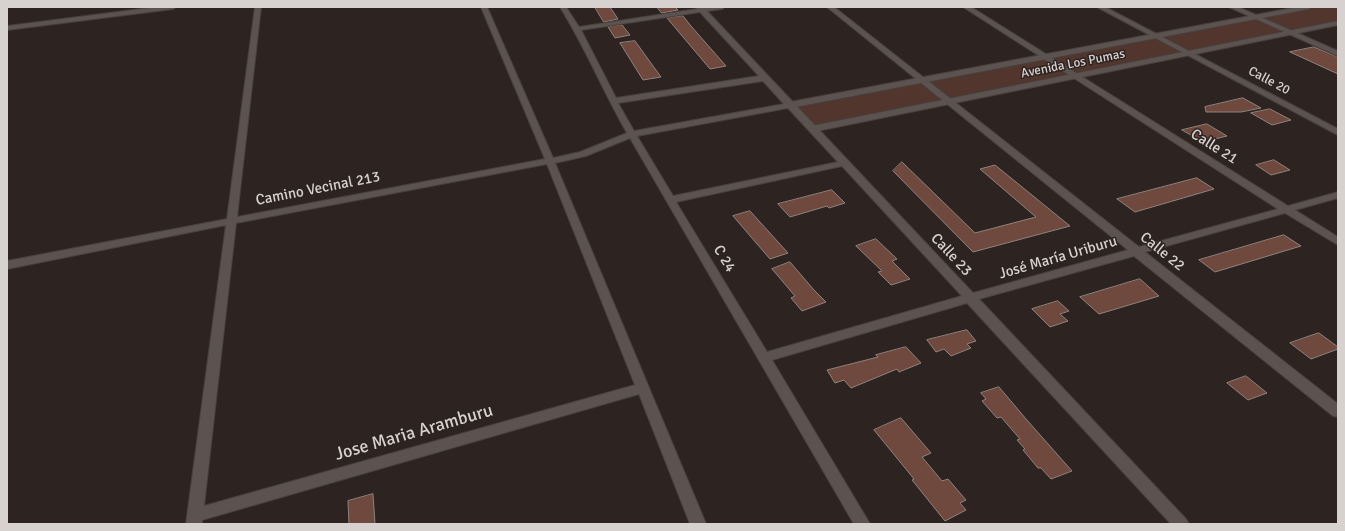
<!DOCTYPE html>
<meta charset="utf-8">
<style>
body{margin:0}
#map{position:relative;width:1345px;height:531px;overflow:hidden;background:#2d2422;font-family:Signika,sans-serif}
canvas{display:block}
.frame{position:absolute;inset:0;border:8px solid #d7d1cf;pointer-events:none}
</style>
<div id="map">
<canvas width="1345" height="531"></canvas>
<div class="frame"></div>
</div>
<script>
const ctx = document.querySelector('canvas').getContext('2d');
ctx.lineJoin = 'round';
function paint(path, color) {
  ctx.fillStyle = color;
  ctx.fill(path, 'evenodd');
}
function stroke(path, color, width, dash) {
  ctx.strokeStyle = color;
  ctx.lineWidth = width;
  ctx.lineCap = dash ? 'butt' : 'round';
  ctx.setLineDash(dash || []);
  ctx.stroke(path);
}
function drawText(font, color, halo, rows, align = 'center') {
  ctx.font = font + ' Signika,sans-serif';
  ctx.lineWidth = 3;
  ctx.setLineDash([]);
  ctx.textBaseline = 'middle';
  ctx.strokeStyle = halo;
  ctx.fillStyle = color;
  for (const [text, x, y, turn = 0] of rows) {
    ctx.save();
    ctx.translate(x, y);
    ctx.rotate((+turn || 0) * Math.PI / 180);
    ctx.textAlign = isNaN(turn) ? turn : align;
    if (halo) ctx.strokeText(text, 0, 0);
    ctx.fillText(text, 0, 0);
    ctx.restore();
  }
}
const green = new Path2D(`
 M1311,7H1338V23L812,129L791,105Z`);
const building = new Path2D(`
 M595,7H610L618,19L604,22Z
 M657,7H675L678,10L662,13Z
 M683,16L691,26L726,66L710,69L667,18Z
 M622,25L630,35L615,38L608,27Z
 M635,41L661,77L643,80L620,43Z
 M1314,47L1338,57V74L1290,52Z
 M1243,98L1261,108L1241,112H1206L1205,107Z
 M1270,109L1291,120L1272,125L1251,113Z
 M1207,124L1227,136L1203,142L1182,130Z
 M1274,160L1290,170L1271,175L1256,165Z
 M902,162L975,233L1036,217L980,169L995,165L1070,226L973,252L893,171Z
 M1197,178L1214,189L1135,212L1117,199Z
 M832,190L845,203L829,208L827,206L790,217L778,204Z
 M750,211L788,253L770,259L733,216Z
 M1284,235L1301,246L1215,272L1199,260Z
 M876,239L897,259L892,261L910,279L891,285L878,272L882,271L856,246Z
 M790,262L814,290L826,302L802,311L791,298L795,296L772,269Z
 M1140,279L1159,296L1099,314L1080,297Z
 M1058,301L1069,311L1060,314L1068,321L1050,327L1032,309Z
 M967,330L976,341L967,344L971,348L951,356L944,349L936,352L927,340Z
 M1319,333L1338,347V349L1311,359L1290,343Z
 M906,347L921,363L899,372L897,369L851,388L844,380L835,383L827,370L878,357L876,355Z
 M1246,376L1267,393L1248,400L1227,383Z
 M999,387L1026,419L1072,471L1051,479L1041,468H1038L1023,450L1025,449L1017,440L1020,439L1001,417L997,418L982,401L986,399L981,393Z
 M901,418L931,453L922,457L942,481L948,479L966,500L960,503L966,510L945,521L912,480L914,479L874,430Z
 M373,494L375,524H349L348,501Z`);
const minor = new Path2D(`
 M157,7H176L173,9L7,30V26Z
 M255,7H261L237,217L545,159L481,7H487L553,158L580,152L627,133C603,91 585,47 560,7H566L579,27L697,9L696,7H725L722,9L707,11L973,293L1128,250L827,7H834L1139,247L1278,209L963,7H971L1288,206L1338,192V198L1295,210L1338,237V245L1285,213L1145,252L1338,404V417L1333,416L1134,256L979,299L1186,519L1189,524H1171L967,303L772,360L870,524H854L630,138L586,156L555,163L706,524H690L639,394L202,520V524H186L226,225L7,269V261L227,219ZM700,12L759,76L616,98L581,30ZM763,81L784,104L634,131L618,103ZM788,108L838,162L673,196L637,136ZM547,164L635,385L204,506L236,223ZM842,166L962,296L767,352L676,202Z
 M1097,7H1105L1338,129V135Z
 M1229,7H1238L1338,51V56Z`);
const secondary = new Path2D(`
 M1298,7H1312L1309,9L790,108L786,105L790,102Z
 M1338,21V25L812,132L808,129L812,126Z`);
const farStreetnames = [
 ["Avenida Los Pumas",1073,64,-11],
 ["Calle 20",1269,81,28]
];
const streetNames = [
 ["Calle 21",1214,147,32],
 ["Camino Vecinal 213",318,189,-11],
 ["Calle 22",1162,252,39],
 ["Calle 23",951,255,47],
 ["José María Uriburu",1058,258,-16],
 ["C 24",724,259,59]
];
const nearStreetnames = [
 ["Jose Maria Aramburu",414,433,-16]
];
paint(green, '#52352d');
paint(building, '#70493e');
stroke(building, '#8e827f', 1);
stroke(minor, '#47403e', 2);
stroke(secondary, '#47403e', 2);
paint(minor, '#5c524f');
paint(secondary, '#5c524f');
drawText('13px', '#d7d1cf', '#2d2422', farStreetnames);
drawText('15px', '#d7d1cf', '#2d2422', streetNames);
drawText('18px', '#d7d1cf', '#2d2422', nearStreetnames);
</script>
